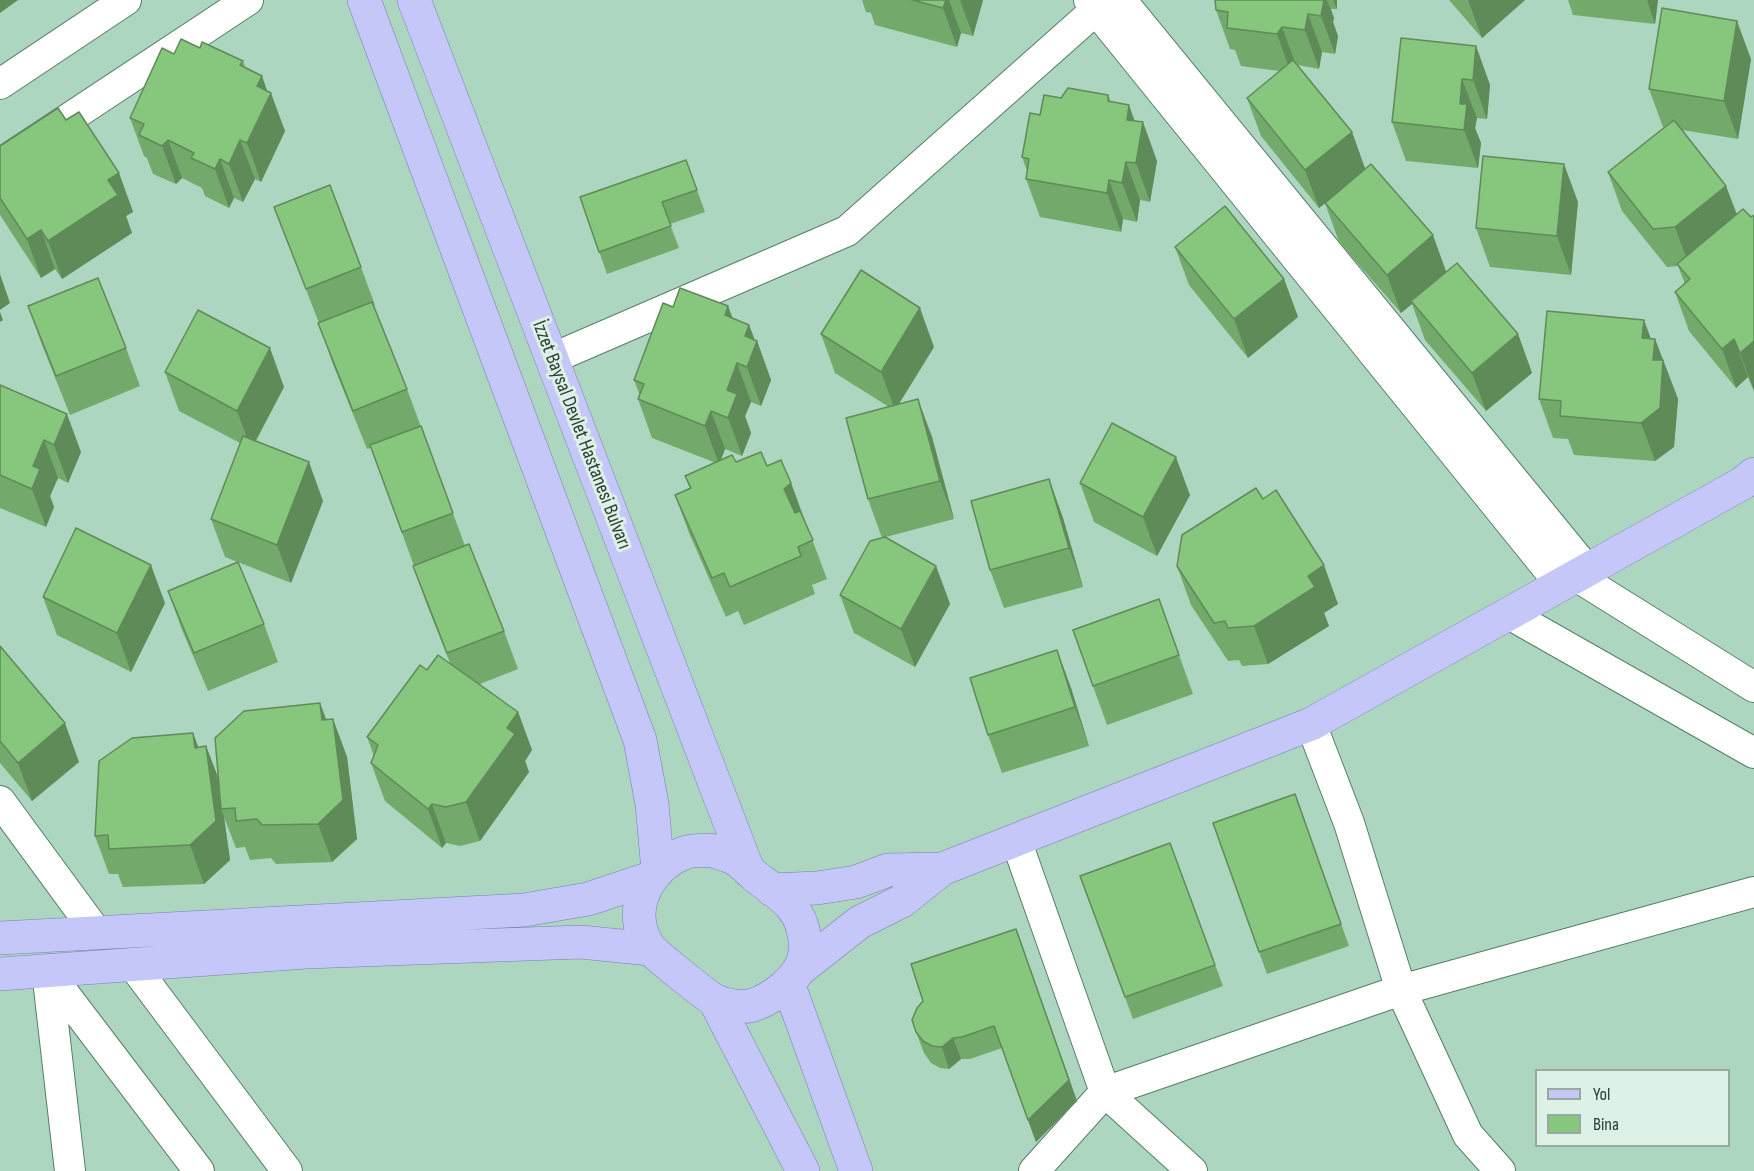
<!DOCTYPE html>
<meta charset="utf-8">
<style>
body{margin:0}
#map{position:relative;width:1754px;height:1171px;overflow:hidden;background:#add6c0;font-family:"Sofia Sans Condensed",sans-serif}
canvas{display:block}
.legend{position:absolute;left:1535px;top:1069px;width:195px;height:78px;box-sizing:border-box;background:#ddf1e6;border:2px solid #97a99f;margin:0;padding:8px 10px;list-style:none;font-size:18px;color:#2d3e35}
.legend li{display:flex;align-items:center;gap:12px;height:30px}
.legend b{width:30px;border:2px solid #97a99f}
</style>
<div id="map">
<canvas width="1754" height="1171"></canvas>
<ul class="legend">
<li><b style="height:8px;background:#c5c7f8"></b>Yol</li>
<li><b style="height:16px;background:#86c67d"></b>Bina</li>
</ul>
</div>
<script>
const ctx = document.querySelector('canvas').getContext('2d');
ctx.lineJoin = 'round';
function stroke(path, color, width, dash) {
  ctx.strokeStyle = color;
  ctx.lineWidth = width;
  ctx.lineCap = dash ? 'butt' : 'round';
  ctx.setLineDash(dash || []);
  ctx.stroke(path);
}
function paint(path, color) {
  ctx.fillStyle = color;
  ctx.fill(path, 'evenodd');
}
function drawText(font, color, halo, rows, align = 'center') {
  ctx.font = font + ' "Sofia Sans Condensed",sans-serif';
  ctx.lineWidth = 6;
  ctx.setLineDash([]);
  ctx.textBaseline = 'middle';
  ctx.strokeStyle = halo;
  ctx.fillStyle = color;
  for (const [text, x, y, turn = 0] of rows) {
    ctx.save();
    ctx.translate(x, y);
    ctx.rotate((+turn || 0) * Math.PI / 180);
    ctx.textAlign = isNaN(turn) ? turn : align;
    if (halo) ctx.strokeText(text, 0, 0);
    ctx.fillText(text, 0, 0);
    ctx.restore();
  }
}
const minor = new Path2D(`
 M1089,0L1096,10L1561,585
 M1121,0L1587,570
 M0,84L126,0
 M0,164L248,0
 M551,359L847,231L1107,0
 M1576,576L1754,687
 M1509,614L1754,753
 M1311,724L1349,823L1401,990L1468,1135L1500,1171
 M0,801L97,933
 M1016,840L1105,1092L1192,1171
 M133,965L287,1171
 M47,971L199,1171
 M47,971L70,1171
 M1034,1171L1105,1092L1401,990L1754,892`);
const primary = new Path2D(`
 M364,0L640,740L652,804L658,871
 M414,0L748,870
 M710,850C718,853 728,855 735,859C743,864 750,871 756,877C768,886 782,895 791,906C805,922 811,953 798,971C789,985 772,998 756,1004C744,1009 727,1006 716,1001C709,998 653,953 649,947C625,911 648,865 687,852C694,850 703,851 710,850Z
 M942,869L1311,724L1743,483L1754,474
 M772,890L817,888L856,882L888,870L942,869L902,901L860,922L800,969
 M0,938L524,910L588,899L651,878
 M0,974L306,952L581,942L650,949
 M788,983L856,1171
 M715,1001L803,1171`);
const wall = new Path2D(`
 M862,0H983L973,36L961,33L957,47L875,25L871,13L866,12Z
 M1215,0H1337V9H1331L1334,18L1333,22L1338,36L1335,54L1322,52L1319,69L1298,65L1352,132L1365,169L1446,272L1518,334L1532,373L1486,411L1425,340L1412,304L1401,313L1339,242L1325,203H1326L1319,208L1261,136L1247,98L1279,71L1241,66L1235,50L1230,49L1216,10Z
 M1449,0H1525L1482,38Z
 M1568,0H1658L1655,24L1573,15Z
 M1476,46L1490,85L1487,119L1477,118L1475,128L1481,143L1478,168L1406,161L1392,122Z
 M200,48L243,61L245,67L267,91L285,131L261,182L255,179L243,202L234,198L229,208L205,196L202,188L182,178L176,184L153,174L147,158L144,156L130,118L174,54Z
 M1751,59L1738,139L1682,130L1726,186L1737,214L1751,217L1754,215V391L1748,377L1736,388L1689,331L1675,292L1685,284L1678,266L1667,267L1622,211L1608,172L1664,127H1663L1649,89Z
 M1108,95L1111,102L1135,121L1157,161L1150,202L1140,200L1137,222L1123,219L1121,232L1040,217L1026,179L1027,171L1022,157L1040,115L1061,98Z
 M66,120L119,173L133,212L126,216L132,233L62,279L55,269L41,278L0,215V146Z
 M686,160L705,212L670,224L679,248L607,274L580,197Z
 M1578,202L1571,275L1490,267L1476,228Z
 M274,207L361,267L375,305L374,306L407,389L465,546L504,631L518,669L480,684L518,712L532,750L525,761L529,772L480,841L460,846L446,843L442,848L385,801L371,763L374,756L367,737L427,670L450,663L427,605L413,566H414L371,448L367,449L332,362L319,323Z
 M1175,247L1284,279L1298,317L1248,358L1189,285Z
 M28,306L126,348L140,386L70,415L42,345Z
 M728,306L733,319L749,325L755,340L757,341L771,380L761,406L751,402L745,416L751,433L742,456L725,449L721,460L767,466L791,483L827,579L812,585L815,594L744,625L738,611L726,617L689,533L675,495L690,489L685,476L716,463L652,438L638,399L640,396L634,380L673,307Z
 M1644,320L1651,339H1655L1678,399L1674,447L1655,461L1574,455L1568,439L1553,438L1539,399Z
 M821,334L934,347L899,404L932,437L954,519L882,538L868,499L889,407L835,373Z
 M165,372L284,387L256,441L323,501L291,583L225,557L211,519L240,443L179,411Z
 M0,385L81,452L68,483L58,478L50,496L54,507L46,527L0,508Z
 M1049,479L1063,518L1083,587L1004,608L990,570Z
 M1080,483L1190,495L1157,556L1094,522Z
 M1263,499L1338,604L1324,613L1329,626L1268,664L1242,666L1239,660L1228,661L1191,605L1177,566Z
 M936,566L950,604L915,667L854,633L840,595Z
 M168,591L264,624L278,662L208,691L182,630Z
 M43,597L165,603L131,672L57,635Z
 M1159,599L1193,694L1107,725L1093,686Z
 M0,646L79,762L32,801L0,763Z
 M1057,650L1071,688L1089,746L1002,773L988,735Z
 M320,703L326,719H333L347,757L357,839L332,862L276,864L271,858L250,860L245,847L236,848L224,817L230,860L204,884L123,887L118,874H109L95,836L193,733L198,747L206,746L219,780Z
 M1295,794L1349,946L1267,974L1259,952Z
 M1170,843L1223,986L1133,1019L1080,876Z
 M1016,929L1077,1101L1036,1142L1002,1048L970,1059H961L949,1069L940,1068L931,1063L924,1053L916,1032Z`);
const shadedWall = new Path2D(`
 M0,0H18L0,13Z
 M946,0H949L961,33L957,47L943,8Z
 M960,0H983L973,36Z
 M1318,0H1327L1334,18L1333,22L1338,36L1335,54L1321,16Z
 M1333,0H1337V9Z
 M1468,0H1525L1482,38Z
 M1647,0H1658L1655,24Z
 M1308,14L1322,52L1319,69L1305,30Z
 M1737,21L1751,59L1738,139L1724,101Z
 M1282,27L1296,65L1291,73L1277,34Z
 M1476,46L1490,85L1487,119L1473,80Z
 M262,76L269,96L271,93L285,131L261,182L247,143L257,86Z
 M1462,79L1477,118L1475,128L1481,143L1478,168L1464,130L1460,104Z
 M1129,105L1140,136L1143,122L1157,161L1150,202L1136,163L1127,120Z
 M1352,132L1366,171L1319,208L1305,170Z
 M168,140L182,178L176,184L162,146Z
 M240,140L255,179L243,202L229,164Z
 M220,159L234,198L229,208L215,169Z
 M1126,162L1140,200L1137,222L1122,183Z
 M1564,164L1578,202L1571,275L1557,236Z
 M119,173L133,212L126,216L132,233L62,279L48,241L108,180Z
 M1109,180L1123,219L1121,232L1107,193Z
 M1726,186L1740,224L1689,265L1675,227Z
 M41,230L55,269L41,278L27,239Z
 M1433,235L1447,274L1411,301L1412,304L1401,313L1387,275Z
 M0,274L10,303L0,310Z
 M1284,279L1298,317L1248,358L1234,319Z
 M728,306L742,345L725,315Z
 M920,308L934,347L895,410L881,372Z
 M0,312L3,320L0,322Z
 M1644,320L1654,348L1655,339L1678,399L1674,447L1655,461L1641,423L1642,338Z
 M749,325L756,344L757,341L771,380L761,406L747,367L745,336Z
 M1518,334L1532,373L1486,411L1472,373Z
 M1734,339L1748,377L1736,388L1722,349Z
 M1754,341V391L1740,353Z
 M270,348L284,387L251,449L237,411Z
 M737,363L751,402L745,416L751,433L742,456L728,418L727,390Z
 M918,399L932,437L954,519L940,481Z
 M711,411L725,449L719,464L705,426Z
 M67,414L81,452L68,483L54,445Z
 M44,440L58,478L50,496L54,507L46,527L32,489L33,466Z
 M1176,457L1190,495L1157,556L1143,517Z
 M309,462L323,501L291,583L277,545Z
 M1049,479L1063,518L1083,587L1069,548Z
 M791,483L805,522L798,527L784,489Z
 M151,565L165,603L131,672L117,633Z
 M1324,565L1338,604L1324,613L1329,626L1268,664L1254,626L1308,576Z
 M936,566L950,604L915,667L901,629Z
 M1057,650L1071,688L1089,746L1075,707Z
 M320,703L334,741L322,720Z
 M518,712L532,750L525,761L529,772L480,841L466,802L507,728Z
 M333,719L347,757L357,839L332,862L318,824Z
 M65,723L79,762L32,801L18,763Z
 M193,733L207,771L195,748Z
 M206,746L221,785V809L224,817L230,860L204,884L190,845Z
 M432,804L446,843L442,848L428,809Z
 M1016,929L1077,1101L1036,1142L1028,1120Z
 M953,1038L961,1059L949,1069L942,1047Z`);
const building = new Path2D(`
 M912,0H946L943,8Z
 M1215,0H1324L1321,16L1308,14L1305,30L1282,27L1277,34L1227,28L1228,12L1216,10Z
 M1662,8L1737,21L1724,101L1649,89Z
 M1401,38L1476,46L1473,80L1462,79L1460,104H1467L1464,130L1392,122Z
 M181,39L200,48L202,42L243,61L240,65L262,76L257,86L271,93L247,143L240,140L229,164L220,159L215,169L191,158L194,153L168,140L162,146L139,135L144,124L130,118L162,48L174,54Z
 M1293,60L1352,132L1305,170L1247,98Z
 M1068,88L1108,95V101L1129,105L1127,120L1143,122L1136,163L1126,162L1122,183L1109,180L1107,193L1026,179L1029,159L1022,157L1030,113L1040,115L1044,95L1061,98Z
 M58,108L66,120L79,112L119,173L108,180L118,195L48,241L41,230L27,239L0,198V146Z
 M1674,120L1726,186L1675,227L1653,229L1608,172Z
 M1483,156L1564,164L1557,236L1476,228Z
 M686,160L697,190L662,202L671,226L599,252L580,197Z
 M1371,164L1433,235L1387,275L1325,203Z
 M330,185L361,267L306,289L274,207Z
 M1225,206L1284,279L1234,319L1175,247Z
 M1743,209L1751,217L1754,215V341L1740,353L1734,339L1722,349L1675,292L1690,279L1677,264Z
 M1457,263L1518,334L1472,373L1411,301Z
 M861,270L920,308L881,372L821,334Z
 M98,278L126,348L56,376L28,306Z
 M680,288L728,306L725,315L749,325L745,336L757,341L747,367L737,363L727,390L737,394L728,418L711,411L705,426L638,399L644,384L634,380L663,303L673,307Z
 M372,302L407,389L353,411L318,323Z
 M198,310L270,348L237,411L165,372Z
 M1547,311L1644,320L1642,338L1655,339L1653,360H1663L1660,408L1641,423L1560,416L1561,401L1539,399Z
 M0,385L67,414L54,445L44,440L33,466L40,469L32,489L0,475Z
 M918,399L940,481L868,499L846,418Z
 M1112,423L1176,457L1143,517L1080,483Z
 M421,426L453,513L402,532L370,445Z
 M243,436L309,462L277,545L211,519Z
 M761,452L767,466L781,460L791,483L784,489L795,513L800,511L813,540L798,547L801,556L730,587L724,573L712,578L675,495L691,488L685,476L732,455L736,462Z
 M1049,479L1069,548L990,570L971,501Z
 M1256,488L1263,499L1276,490L1324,565L1308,576L1315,587L1254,626L1228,628L1225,621L1214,623L1177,566L1182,535Z
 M76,528L151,565L117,633L43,597Z
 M885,537L936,566L901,629L840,595L870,541Z
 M469,544L504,631L447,653L413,566Z
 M238,562L264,624L194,653L168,591Z
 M1159,599L1179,655L1093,686L1073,630Z
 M0,646L65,723L18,763L0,741Z
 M1057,650L1075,707L988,735L970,678Z
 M438,655L518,712L507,728L515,734L466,802L446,807L432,804L428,809L371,763L378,745L367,737L420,665L427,670Z
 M320,703L322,720L333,719L343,800L318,824L262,825L257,819L236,821L235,808L221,809L215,738L244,711Z
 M193,733L195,748L206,746L216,821L190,845L109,849L108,835L95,836L99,761L132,738Z
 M1295,794L1341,924L1259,952L1213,823Z
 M1170,843L1215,965L1125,997L1080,876Z
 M1016,929L1069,1080L1028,1120L994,1026L962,1037L953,1038L942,1047L932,1046L923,1041L916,1032L912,1020L917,1008L923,1001L911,964Z`);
const streetNames = [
 ["İzzet Baysal Devlet Hastanesi Bulvarı",581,435,69]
];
stroke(minor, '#577d69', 32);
stroke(primary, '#777fb1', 34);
stroke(minor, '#fff', 30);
stroke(primary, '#c5c7f8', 33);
paint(wall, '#73aa6c');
paint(shadedWall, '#5e8b58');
paint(building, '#86c67d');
stroke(building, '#5e8b58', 1.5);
drawText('20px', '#2d3e35', '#ddf1e6', streetNames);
</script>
